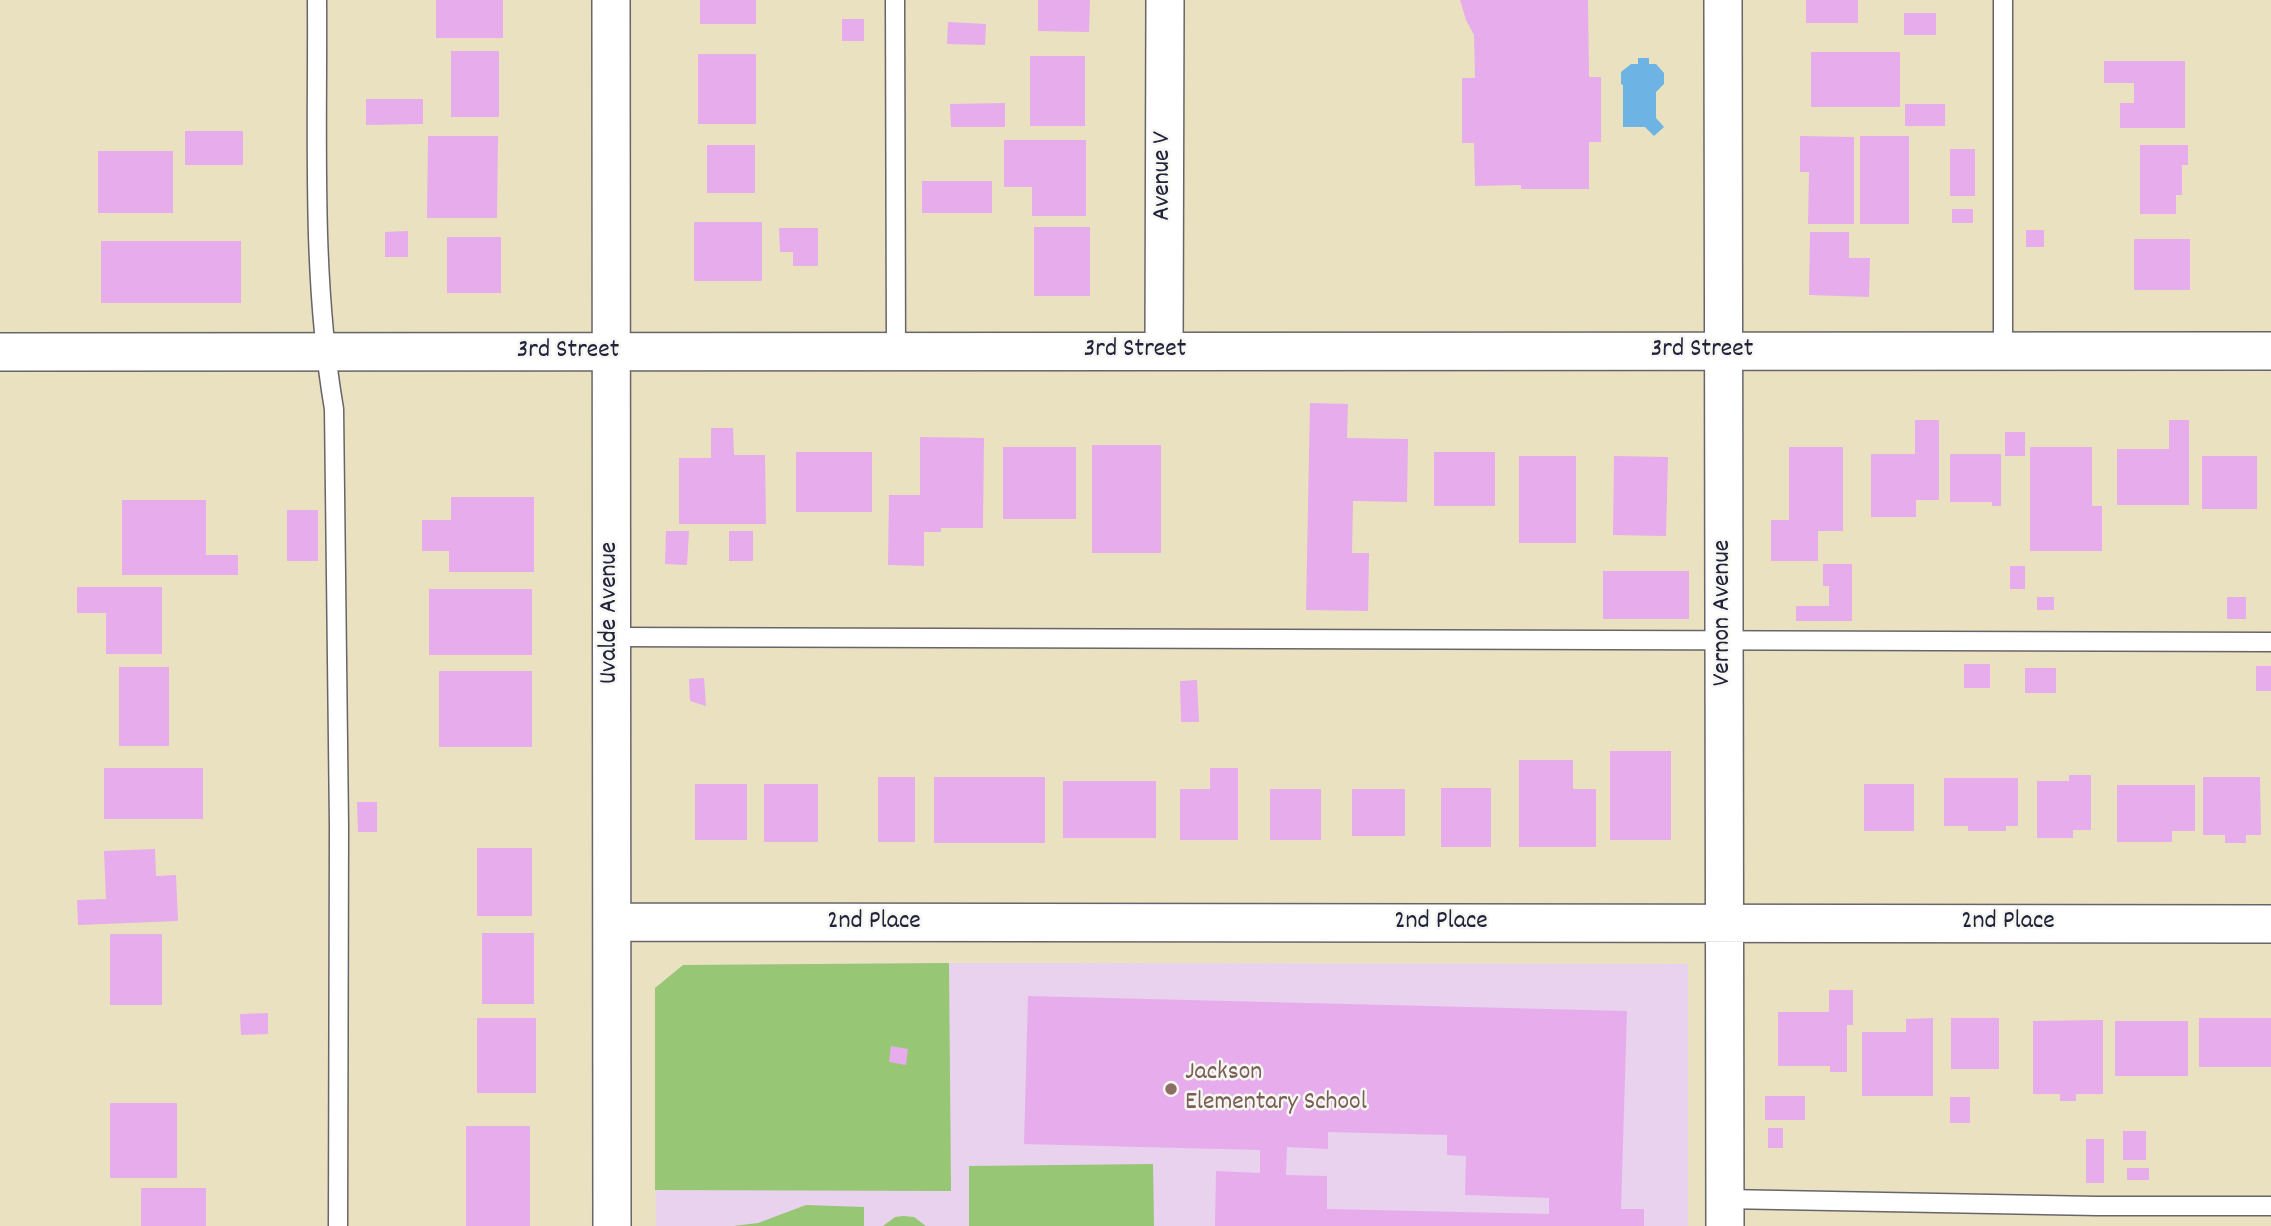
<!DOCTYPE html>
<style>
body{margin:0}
canvas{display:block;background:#eae1c1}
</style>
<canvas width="2271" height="1226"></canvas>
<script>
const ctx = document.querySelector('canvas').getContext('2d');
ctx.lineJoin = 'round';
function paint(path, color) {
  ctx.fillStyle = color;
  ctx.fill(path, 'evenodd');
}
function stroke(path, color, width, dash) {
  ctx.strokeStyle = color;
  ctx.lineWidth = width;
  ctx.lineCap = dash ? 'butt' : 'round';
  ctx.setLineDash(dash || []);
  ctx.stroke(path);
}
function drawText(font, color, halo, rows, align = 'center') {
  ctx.font = font + ' Dekko,sans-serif';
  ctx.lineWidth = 5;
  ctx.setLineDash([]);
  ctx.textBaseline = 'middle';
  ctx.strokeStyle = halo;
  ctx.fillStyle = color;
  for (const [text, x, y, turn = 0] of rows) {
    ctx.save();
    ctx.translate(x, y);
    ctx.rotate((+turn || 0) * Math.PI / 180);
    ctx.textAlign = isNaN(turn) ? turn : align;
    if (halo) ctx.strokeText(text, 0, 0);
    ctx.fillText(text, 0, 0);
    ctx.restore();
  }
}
const built = new Path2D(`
 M949,963L1688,964V1226H656L655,988L683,965Z`);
const green = new Path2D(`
 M949,963L951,1191L655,1190V988L683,965Z
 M1153,1164L1154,1226H969V1166Z
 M806,1205L864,1207V1226H733L758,1223Z
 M903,1216L914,1217L926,1226H883L895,1217Z`);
const water = new Path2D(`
 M1638,58H1649V64H1656L1664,73V84L1656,92V118L1664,127L1654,136L1645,127H1623V85L1621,84V72L1631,64H1638Z`);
const building = new Path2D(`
 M436,0H503V38H436Z
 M700,0H756V24H700Z
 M1038,0H1090L1089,32L1038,31Z
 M1460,0H1588L1589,77H1601V142H1589V189H1521V185L1475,186L1474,143H1462V78H1475L1474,35L1466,20Z
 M1806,0H1858V23H1806Z
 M1904,13H1936V35H1904Z
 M842,19H864V41H842Z
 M948,22L986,24L985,45L947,44Z
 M451,51H499V117H451Z
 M1811,52H1900V107H1811Z
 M698,54H756V124H698Z
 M1030,56H1085V126H1030Z
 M2104,61H2185V128H2120V103H2134V83H2104Z
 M366,99H423V124L366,125Z
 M1005,103V127H951L950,104Z
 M1905,104H1945V126H1905Z
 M185,131H243V165H185Z
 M428,136H498L497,218H427Z
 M1800,136L1854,137V224H1808L1809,172H1800Z
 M1860,136H1909V224H1860Z
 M1004,140H1086V216H1032V187H1004Z
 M707,145H755V193H707Z
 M2140,145H2188V165H2182V195H2176V214H2140Z
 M1950,149H1975V196H1950Z
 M98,151H173V213H98Z
 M922,181H992V213H922Z
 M1952,209H1973V223H1952Z
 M694,222H762V281H694Z
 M1034,227H1090V296H1034Z
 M779,228H818V266H793V252H780Z
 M2026,230H2044V247H2026Z
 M408,231V257H385V232Z
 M1810,232H1849V258H1870L1869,297L1809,295Z
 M447,237H501V293H447Z
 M2134,239H2190V290H2134Z
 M101,241H241V303H101Z
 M1310,403L1348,404L1347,438L1408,439L1407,502L1353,501L1352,553H1369L1368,611L1306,610Z
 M1915,420H1939V500H1916V517H1871V454H1915Z
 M2169,420H2189V505H2117V449H2169Z
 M711,428H733L734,455H765L766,524H679V458H711Z
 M2005,432H2025V456H2005Z
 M920,437L984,438L983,528H941V532H924V566L888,565L889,495H920Z
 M1092,445H1161V553H1092Z
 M1003,447H1076V519H1003Z
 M1789,447H1843V531H1818V561H1771V520H1789Z
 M2030,447H2092V506H2102V551H2030Z
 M796,452H872V512H796Z
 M1434,452H1495V506H1434Z
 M1950,454H2001V506H1992V502H1950Z
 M1519,456H1576V543H1519Z
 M1614,456L1668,457L1666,536L1613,535Z
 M2202,456H2257V509H2202Z
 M451,497H534V572H449V551H422V520H451Z
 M122,500H206V555H238V575H122Z
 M287,510H318V561H287Z
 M666,531H689L687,565L665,564Z
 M729,531H753V561H729Z
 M1823,564H1852V621H1796V606H1829V586H1823Z
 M2010,566H2025V589H2010Z
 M1603,571H1689V619H1603Z
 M77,587H162V654H106V613H77Z
 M429,589H532V655H429Z
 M2037,597H2054V610H2037Z
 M2227,597H2246V619H2227Z
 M1964,664H1990V688H1964Z
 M2256,666H2271V691H2256Z
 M119,667H169V746H119Z
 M2025,668H2056V693H2025Z
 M439,671H532V747H439Z
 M704,678L706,706L690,701L689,679Z
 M1197,680L1199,722H1181L1180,681Z
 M1610,751H1671V840H1610Z
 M1519,760H1573V789H1596V847H1519Z
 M104,768H203V819H104Z
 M1210,768H1238V840H1180V789H1210Z
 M2069,775H2091V830H2073V838H2037V781H2069Z
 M878,777H915V842H878Z
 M934,777H1045V843H934Z
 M2203,777H2260L2261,835H2246V843H2225V835H2203Z
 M1944,778H2018V826H2006V831H1968V826H1944Z
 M1063,781H1156V838H1063Z
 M695,784H747V840H695Z
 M764,784H818V842H764Z
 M1864,784H1914V831H1864Z
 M2117,785H2195V831H2172V842H2117Z
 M1441,788H1491V847H1441Z
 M1270,789H1321V840H1270Z
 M1352,789H1405V836H1352Z
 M357,802H377V832H358Z
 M477,848H532V916H477Z
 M155,849L156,876L176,875L178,921L78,925L77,900L106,899L104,851Z
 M482,933H534V1004H482Z
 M110,934H162V1005H110Z
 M1829,990H1853V1025H1847V1072H1830V1066H1778V1012H1829Z
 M1028,996L1627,1011L1621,1209H1644V1226H1215L1216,1171L1260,1173V1150L1024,1144ZM1328,1132L1447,1135V1155L1466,1156L1465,1195L1549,1198V1214L1327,1209V1176L1286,1175L1287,1147L1328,1149Z
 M268,1013V1034L241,1035L240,1014Z
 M477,1018H536V1093H477Z
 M1933,1018V1096H1862V1032H1906V1019Z
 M1951,1018H1999V1069H1951Z
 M2199,1018H2271V1067H2199Z
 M2103,1020V1094H2076V1101H2060V1094H2033V1021Z
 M2115,1021H2188V1076H2115Z
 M891,1046L908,1049L906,1065L889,1062Z
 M1765,1096H1805V1120H1765Z
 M1950,1097H1970V1123H1950Z
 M110,1103H177V1178H110Z
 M466,1126H530V1226H466Z
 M1768,1128H1783V1148H1768Z
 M2123,1131H2146V1160H2123Z
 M2086,1139H2104V1183H2086Z
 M2127,1168H2149V1180H2127Z
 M141,1188H206V1226H141Z`);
const lane = new Path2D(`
 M317,0C318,136 311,274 334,409L339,826L338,1226
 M895,0L896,351
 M2003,0V351
 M611,637L2271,642
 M1725,1199L2097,1206H2271`);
const street = new Path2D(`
 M611,0L612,1226
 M1723,0L1725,1226
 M1164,351L1165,0
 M0,352L2271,351
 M612,922L2271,924`);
const markers = [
 [1171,1089,7,"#8d6e63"]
];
const streetNames = [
 ["Avenue V",1164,176,-90],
 ["3rd Street",1135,351],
 ["3rd Street",1702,351],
 ["3rd Street",568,352],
 ["Uvalde Avenue",611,613,-90],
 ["Vernon Avenue",1724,613,-90],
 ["2nd Place",874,923],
 ["2nd Place",1441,923],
 ["2nd Place",2008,923]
];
const educationNames = [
 ["Jackson",1185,1074],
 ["Elementary School",1185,1104]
];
paint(built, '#e8d2ee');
paint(green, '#97c675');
paint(water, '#6db4e4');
paint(building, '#e6acec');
stroke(lane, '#68656a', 21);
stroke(street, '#68656a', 40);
stroke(lane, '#fff', 18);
stroke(street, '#fff', 37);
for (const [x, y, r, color] of markers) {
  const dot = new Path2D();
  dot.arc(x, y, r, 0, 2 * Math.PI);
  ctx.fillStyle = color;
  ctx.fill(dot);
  stroke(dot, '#f6f6f2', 2.5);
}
drawText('26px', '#22223b', '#f6f6f2', streetNames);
drawText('26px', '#785e54', '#f6f6f2', educationNames, 'left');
</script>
